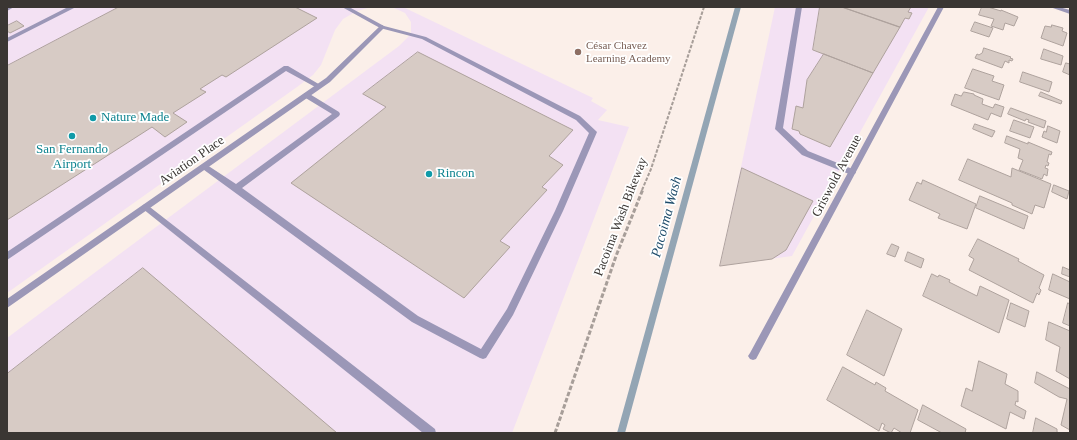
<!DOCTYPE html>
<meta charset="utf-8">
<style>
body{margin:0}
#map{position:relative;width:1077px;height:440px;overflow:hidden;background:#fbefe9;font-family:Georgia,serif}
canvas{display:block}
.frame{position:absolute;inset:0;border:8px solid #3a3633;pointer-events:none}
</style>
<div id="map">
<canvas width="1077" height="440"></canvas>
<div class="frame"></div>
</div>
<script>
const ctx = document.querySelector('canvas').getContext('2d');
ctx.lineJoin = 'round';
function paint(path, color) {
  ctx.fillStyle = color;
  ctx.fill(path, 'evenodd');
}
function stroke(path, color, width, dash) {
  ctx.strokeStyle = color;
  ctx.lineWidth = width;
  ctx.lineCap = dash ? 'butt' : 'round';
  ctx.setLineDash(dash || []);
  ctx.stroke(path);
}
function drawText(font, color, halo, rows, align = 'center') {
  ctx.font = font + ' Georgia,serif';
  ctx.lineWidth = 3.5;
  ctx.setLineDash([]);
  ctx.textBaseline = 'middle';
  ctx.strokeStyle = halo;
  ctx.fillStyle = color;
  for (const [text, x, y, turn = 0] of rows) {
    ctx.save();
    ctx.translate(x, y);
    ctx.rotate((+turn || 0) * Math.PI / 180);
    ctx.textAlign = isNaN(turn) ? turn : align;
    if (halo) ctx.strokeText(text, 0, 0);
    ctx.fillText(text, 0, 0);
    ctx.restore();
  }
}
const industrial = new Path2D(`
 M7,7H371L357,11L343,19L335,30L321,65L313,75L297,87L7,293Z
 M385,7H403L593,98L591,101L607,110L598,120L629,127L512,433H7V338L399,46L411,34V22L405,13L394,8Z
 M775,7H929L792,256L720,266Z`);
const stream = new Path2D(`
 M735,7H741L625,433H617Z`);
const building = new Path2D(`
 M119,7H295L317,18L226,77L222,75L200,89L206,92L173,113L187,122L165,137L152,127L7,220V66Z
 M820,7H842L900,27L873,73L813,50Z
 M842,7H911L908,12L912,13L909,19L905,18L900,27Z
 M982,7H988L1001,11V10L1018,17L1014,26L1005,23L1003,30L991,26L994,19L979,15Z
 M17,21L24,26L10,33L7,31V26Z
 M975,22L993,28L989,37L971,31Z
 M1052,25L1063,28L1062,31L1067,33L1063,46L1041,38L1045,26L1051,27Z
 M984,48L1011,57L1010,58L1013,59L1012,61L1009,60V63L1005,61L1002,68L975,58L977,54L979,55L982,53Z
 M1044,49L1063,56L1061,65L1041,59Z
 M418,52L573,130L549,156L563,165L542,187L547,190L500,241L510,247L464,298L291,183L386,107L363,94Z
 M824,54L873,73L830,147L800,134L799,131L792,129L796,106L803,108L807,80Z
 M1066,63L1070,64V75L1063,72Z
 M973,69L994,76L992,81L1004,85L999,100L965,88Z
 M1023,72L1052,82L1049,92L1020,82Z
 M964,92L974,94V95L983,99L982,104L993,108L995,104L1004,107L1001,117L991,113L988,120L951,105L955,94L961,96Z
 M1041,92L1062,101L1061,104L1039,96Z
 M1011,108L1046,121L1044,128L1028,122L1029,120L1026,119L1025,121L1008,114Z
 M1014,120L1034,127L1030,138L1010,131Z
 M975,124L995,131L992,137L973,129Z
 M1048,126L1060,131L1057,143L1042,137L1044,131L1046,132Z
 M1007,136L1028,144V142L1052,152L1051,155L1049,154L1047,162L1049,163L1048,166L1046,165L1045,168L1048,169L1047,176L1044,174L1042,179L1019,170L1023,160L1018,158L1020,149L1005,143Z
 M968,159L1011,177L1012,168L1051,184L1044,208L1035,205L1032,214L1012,205V203L959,180Z
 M742,168L813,201L786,250L772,259L720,266Z
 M923,180L976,204L967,229L938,218L940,214L909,200L917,182L921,184Z
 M1054,185L1069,191L1067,199L1052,192Z
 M980,196L1028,216L1024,229L976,208Z
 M978,239L1019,259L1018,261L1044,275L1039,288L1041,290L1039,295L1037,293L1033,303L969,270L974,259L969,256Z
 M892,244L899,247L895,257L887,254Z
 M908,252L924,259L921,268L905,261Z
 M1063,267L1070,270V277L1062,274Z
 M143,268L337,433H7V374Z
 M932,274L938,277L939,275L950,280L949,282L977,296L980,286L1009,300L999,333L923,296Z
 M1053,274L1070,282V299L1049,290Z
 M1011,303L1029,311L1025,327L1007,319Z
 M1068,303L1070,304V326L1063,323Z
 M867,310L902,329L884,376L847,355Z
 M1049,322L1070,331V379L1056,371L1060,347L1046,340Z
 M979,361L1007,374L1005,384L1018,391V402L1016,401L1015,405L1026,411L1024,419L1010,412L1006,429L961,406L966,388L972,391Z
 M843,367L875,385L876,382L886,388L885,391L918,410L910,433H902L894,428L891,433L883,429L885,425L882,423L879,431L827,400Z
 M1037,372L1070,389V430L1061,425L1067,399L1059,397L1035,383Z
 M923,405L966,429L965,433H942L918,420Z
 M1036,418L1057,429V432L1059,433H1033Z`);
const pathFar1 = new Path2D(`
 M642,190L651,169L704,7`);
const path = new Path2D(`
 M555,433L616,256L643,189`);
const lane = new Path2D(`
 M7,7H14L7,11Z
 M68,7H76L7,42V38Z
 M342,7H349L384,26L426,37L580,116L597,132L563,211L513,315L486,358L483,359L480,358L412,322L200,167L201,165H207L236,184L332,114L304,97V93H308L339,112L340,114L339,116L242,188L418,316L481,349L507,309L555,211L589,133L576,120L422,39L380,28Z
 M796,7H802L783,128L808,151L855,170L856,172L855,174H849L802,155L775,129Z
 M284,66H288L322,86L319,88H317L286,71L7,260V252Z
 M146,204L435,429L436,433H423L143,209L142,207L143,205Z`);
const street = new Path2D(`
 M938,7H944L756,359L753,360L750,359L748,356L750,353Z
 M1050,7H1059L1070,10V14Z
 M382,25L385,27L330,82L7,308V299L326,78L380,26Z`);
const markers = [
 [578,52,4,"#8d6e63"],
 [93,118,4,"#0f9aa8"],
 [72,136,4,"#0f9aa8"],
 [429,174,4,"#0f9aa8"]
];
const farEducationnames = [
 ["César Chavez",586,46],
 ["Learning Academy",586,59]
];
const cultureNames = [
 ["Nature Made",101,118],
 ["San Fernando",72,150,"center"],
 ["Airport",72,165,"center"],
 ["Rincon",437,174]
];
const streetNames = [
 ["Aviation Place",192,161,-35],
 ["Griswold Avenue",837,176,-62],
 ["Pacoima Wash Bikeway",621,217,-69]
];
const waterNames = [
 ["Pacoima Wash",667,217,-75]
];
paint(industrial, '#f3e1f3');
paint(stream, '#93a5b4');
paint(building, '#d7cbc5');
stroke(building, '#aea29d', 1);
stroke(pathFar1, '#a79e99', 2, [3.5, 1.5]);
stroke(path, '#a79e99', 3, [4.5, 2]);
paint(lane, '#9b97b7');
paint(street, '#9b97b7');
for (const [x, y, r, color] of markers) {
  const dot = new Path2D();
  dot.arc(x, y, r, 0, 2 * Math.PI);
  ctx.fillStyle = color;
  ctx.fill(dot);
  stroke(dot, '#fff', 1.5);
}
drawText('11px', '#785e54', '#fff', farEducationnames, 'left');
drawText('13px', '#0d838f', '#fff', cultureNames, 'left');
drawText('13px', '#3a3633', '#fff', streetNames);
drawText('italic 14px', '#1d4b6a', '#fff', waterNames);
</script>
